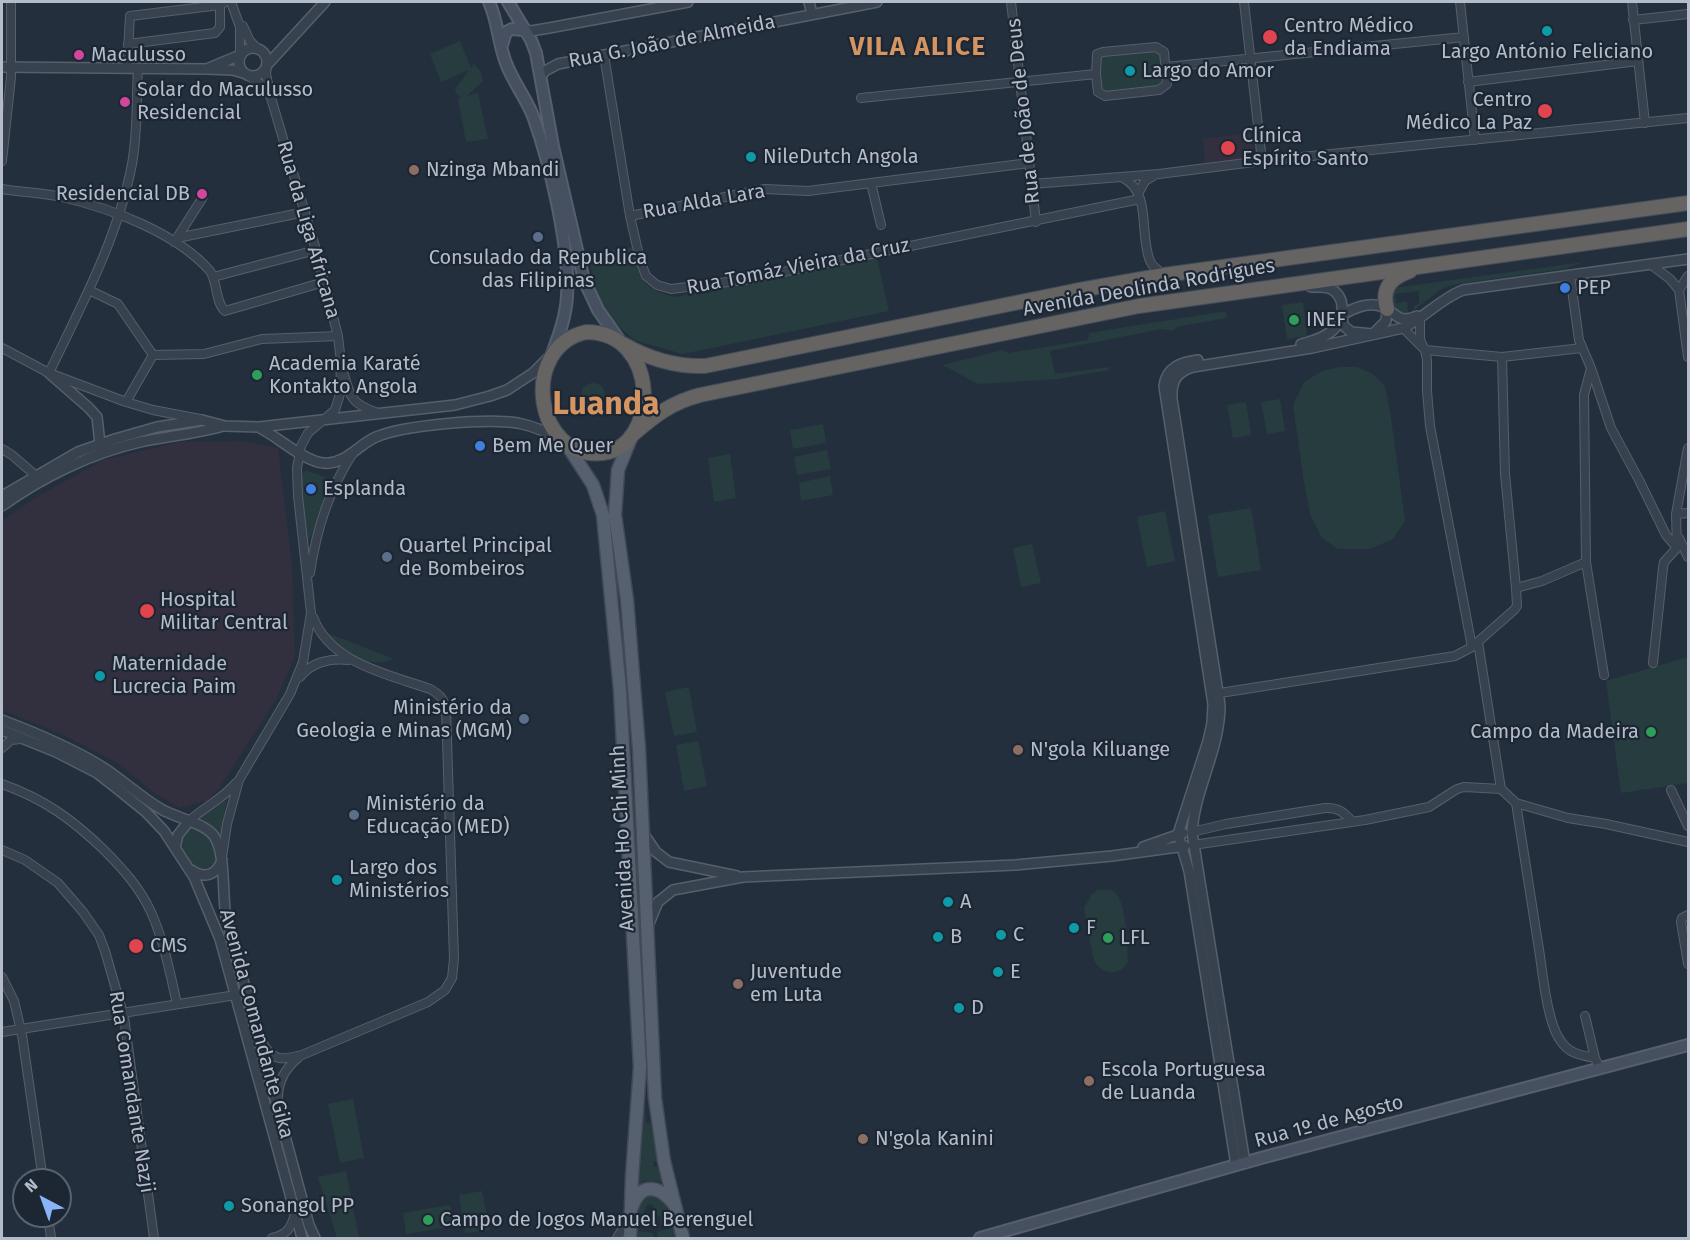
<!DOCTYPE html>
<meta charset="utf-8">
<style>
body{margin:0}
#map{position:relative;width:1690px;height:1240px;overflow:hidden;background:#242f3e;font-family:"Fira Sans",sans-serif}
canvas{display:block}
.frame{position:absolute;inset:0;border:3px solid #b4bcc9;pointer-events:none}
.north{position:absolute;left:12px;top:1168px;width:60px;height:60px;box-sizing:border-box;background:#1d2633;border:2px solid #59626f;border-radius:50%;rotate:319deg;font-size:16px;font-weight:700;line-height:24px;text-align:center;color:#b4bcc9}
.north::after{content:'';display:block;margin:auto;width:21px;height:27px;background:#8ab4f8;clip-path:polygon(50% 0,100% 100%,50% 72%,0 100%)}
</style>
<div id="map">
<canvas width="1690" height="1240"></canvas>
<div class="frame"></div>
<div class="north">N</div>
</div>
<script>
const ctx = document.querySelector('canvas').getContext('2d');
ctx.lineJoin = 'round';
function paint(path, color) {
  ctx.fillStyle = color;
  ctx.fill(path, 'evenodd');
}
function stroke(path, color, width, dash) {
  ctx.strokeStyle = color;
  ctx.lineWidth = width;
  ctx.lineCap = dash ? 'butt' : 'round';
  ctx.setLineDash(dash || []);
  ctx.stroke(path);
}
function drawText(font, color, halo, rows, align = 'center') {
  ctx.font = font + ' "Fira Sans",sans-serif';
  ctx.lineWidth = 4.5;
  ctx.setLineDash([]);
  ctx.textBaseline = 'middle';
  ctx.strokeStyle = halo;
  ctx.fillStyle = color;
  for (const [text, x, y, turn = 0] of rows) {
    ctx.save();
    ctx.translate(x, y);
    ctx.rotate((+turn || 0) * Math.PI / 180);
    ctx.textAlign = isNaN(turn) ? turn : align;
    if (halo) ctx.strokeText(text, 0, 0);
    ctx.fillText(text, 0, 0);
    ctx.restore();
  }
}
const medical = new Path2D(`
 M1251,133L1254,158L1205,163L1203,139Z
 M242,441L278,448L292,566L295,656L277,698L218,790L206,801L180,808L155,793L116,762L61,734L2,710V521L40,495L103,460L180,442Z`);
const green = new Path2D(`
 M460,41L471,68L474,64L481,72L483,81L467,96L478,93L488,139L466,142L458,99L461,98L456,93L455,89L469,70L441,82L430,54Z
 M1160,49L1163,86L1101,92L1097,54Z
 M632,247C641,281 639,287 675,297L876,254L889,311L683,354L636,341L608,318L596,291L588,254Z
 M1584,262L1564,269L1451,285L1440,290L1413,311L1414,306L1419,304V291L1395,294L1396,303L1407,301L1408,313L1399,312L1392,305L1393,288Z
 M1303,302L1307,336L1287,339L1282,305Z
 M1226,311L1227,318L1180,326L1172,331L1162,329L1050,351L1055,374L1109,367V370L1058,379L978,384L943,365L1003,350L1008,353L1088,340L1089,333Z
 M1340,367H1357L1373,374L1385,386L1390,410L1405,521L1393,539L1370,549H1338L1322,538L1310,514L1304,482L1293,405L1304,382L1322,371Z
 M581 395a12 12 0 1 1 24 0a12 12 0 1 1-24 0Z
 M1280,399L1285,431L1267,434L1261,402Z
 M1246,402L1251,435L1233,438L1227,405Z
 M823,424L826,443L793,449L790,430Z
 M827,450L831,469L797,475L794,457Z
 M730,454L736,498L714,502L708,458Z
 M306,470L327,478V497L307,546L298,478Z
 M830,476L833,495L801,501L799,483Z
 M1251,508L1261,570L1218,577L1208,515Z
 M1165,511L1175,561L1147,567L1137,517Z
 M1032,544L1041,583L1021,587L1013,548Z
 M322,631L394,659C365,670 342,651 322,631Z
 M1688,657V783L1621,793L1606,681Z
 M689,687L697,732L674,736L665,692Z
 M698,741L707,786L684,791L676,745Z
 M227,800L219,841L196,821Z
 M196,826L211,833L218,858C216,864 214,866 208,869C189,878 182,855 177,840L188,829Z
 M1098,890C1103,890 1108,889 1113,891C1127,899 1127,945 1128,961C1120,978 1098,975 1093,957L1084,908L1092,894Z
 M643,1074L646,1123H650L658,1161L653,1162V1167H660L663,1182L644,1181L635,1187Z
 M353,1099L364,1158L340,1163L328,1104Z
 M346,1171L359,1238H337L318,1177Z
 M482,1191L490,1230L465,1233L459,1195Z
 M656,1194L666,1199L678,1238H658L657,1232L673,1227L672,1222L661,1225L660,1216L655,1217L653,1205L648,1204L644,1211V1227L639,1226V1231L653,1233L654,1238H636C637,1217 631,1201 656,1194Z
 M450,1205L455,1226L406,1234L403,1213Z`);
const minor = new Path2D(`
 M231,2L240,27V55
 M1011,2L1036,222
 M1244,2L1262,161
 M1460,2L1475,140
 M1632,2L1645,123
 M1633,20L1688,14
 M243,26L250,41L258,49
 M128,44L215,33L220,27V5
 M1156,47L1164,52L1167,84L1159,90L1105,96L1098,92L1096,74L1097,54L1103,52Z
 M604,55L630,216L640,260L646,276L657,285L671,289L744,280L1140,199
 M1166,67L1464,37
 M127,68L130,16L220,5L225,2
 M247,75L260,84L269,95
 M1468,82L1638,61
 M861,98L1096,74
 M2,161L11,77V2
 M1123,178C1152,192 1139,236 1150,261C1152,266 1159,271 1164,274
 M871,183L881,225
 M1032,184L1159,174L1262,161L1688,118
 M2,189C21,192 42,193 62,197C110,208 177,233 210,271C218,283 215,302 225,311L324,282
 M1139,192L1145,181L1155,175
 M630,216L765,189L808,191L1029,163
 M177,238L203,197
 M174,242L177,238L305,212
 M1650,264L1670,279L1679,290L1688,357
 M1570,275L1579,340L1591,368L1584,395L1586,562L1604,675
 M213,277L316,250
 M89,290L118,304L153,355
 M1679,290L1688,276
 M1420,318V340L1425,350L1427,360V391L1430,426L1472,647
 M1403,328L1425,350L1502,357L1582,348
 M2,348L49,373L126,402L153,410L200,419
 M153,355L204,354L262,339L338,336
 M1502,357L1505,474L1516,588
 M1591,368L1611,428L1639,480L1666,535L1677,548
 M343,371C350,397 351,404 378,413
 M49,373C81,306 118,238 132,164C138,132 136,100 138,68
 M126,402L153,355
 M2,449L12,455L35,475
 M1676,514L1688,513
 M1679,538L1688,557
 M310,573C316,531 330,488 353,453
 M1478,642L1501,789
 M1653,663L1663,568L1664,562L1677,548L1676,514L1688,448
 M300,677C311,662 331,658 348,660
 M1220,693L1455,656L1472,647L1514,610L1517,606L1516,588L1542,581L1586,562
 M2,748L11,740L21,739
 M2,784C44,799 72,819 104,850C123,869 140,888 151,912C164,941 170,973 177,1004
 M1671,790L1688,826
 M1516,803L1568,818L1606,824L1688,842
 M189,821C204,807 223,799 236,783
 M1192,832L1226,824L1325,808C1339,807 1344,813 1353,822
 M1193,845L1365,820L1429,807L1457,789L1464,787L1501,789L1516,803C1524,854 1532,905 1540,956C1543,978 1548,1023 1560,1040C1569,1054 1580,1055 1595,1058L1600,1069
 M2,850L25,860L58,883L83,912L99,935L105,951L124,1017L154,1238
 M222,857L227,824L239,780L290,694L303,662L311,613L298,496L297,468L301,446L308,433L335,410L340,394L341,362L338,336L316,250L271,98L266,74L267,65
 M1688,915L1682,918L1681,922L1688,964
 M2,977L14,1001L22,1035L43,1180
 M1585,1016L1595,1058
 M2,1032L236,995
 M262,1042C273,1062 282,1060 302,1055L428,1002L445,990L452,978L454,959L446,708C443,698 439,694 430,689C387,674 330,663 313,617
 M278,1102C277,1084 283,1070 298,1058
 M48,1216L51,1238
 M272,1238C287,1235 291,1228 295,1214
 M617,1238L627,1221`);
const tertiary = new Path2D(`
 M809,2L812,14
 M523,30L531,31L549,28L688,2
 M239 62a14 14 0 1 1 28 0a14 14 0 1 1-28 0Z
 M267,65L325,2
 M2,67L207,69L233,70L243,73
 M209,68L240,55
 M541,76L545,71L558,64L877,2
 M1387,309L1386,321L1373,334L1351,332L1343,325L1342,315C1353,308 1370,301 1383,307C1398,314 1397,324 1417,316
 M1301,344C1313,341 1327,337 1336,327C1345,316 1345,296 1331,289C1325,286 1318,287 1311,287
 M1198,360C1182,362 1166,367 1164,386L1213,704L1212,723L1208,741L1178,834L1189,871L1236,1165
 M49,373L89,408L97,417L100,444
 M260,428C278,437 305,462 324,463C345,465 359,444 376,437C404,425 487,418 518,423C532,426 548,432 560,440
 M2,496L78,452L115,439L157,427L202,420L225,426L259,427L455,405L490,396L507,390L533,373L548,358
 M2,506C42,477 92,453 140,442C168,436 196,434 223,426
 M2,720C36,733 70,747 101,766C122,779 140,797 161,809C176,818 205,823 214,836C226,854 222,894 226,917L309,1225L315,1238
 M2,730L56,752L97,773L115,787L146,812L164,831L194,877L220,939L302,1238
 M643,833L656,852L669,862L737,876
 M1143,847L1183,833
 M175,848L178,835L189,821
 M191,870C204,879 216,876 222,860
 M648,926L658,902L673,890L743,877L1015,865L1112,856L1185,846
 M1245,1163L1192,832C1195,788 1220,750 1220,705L1172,399C1171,382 1176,372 1193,367L1312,348L1403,328C1424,318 1440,299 1463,290L1688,259`);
const secondary = new Path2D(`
 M489,2C498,21 498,43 506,63C513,82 526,98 533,116C550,163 570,247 567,296C566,316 559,335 552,354
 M508,2L531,40L536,53L553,146L584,280L598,310L620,341
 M502,45L506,32L512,29L523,30
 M980,1238L1261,1158L1688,1045`);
const primary = new Path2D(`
 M631,438L618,470L615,515L627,600L639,749L655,1098L664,1161L683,1238
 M567,445L593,485L603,515L620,690L640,1067L632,1177L630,1238
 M632,1207C641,1181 660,1186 674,1204`);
const trunk = new Path2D(`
 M1387,309C1381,288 1391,278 1410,271
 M586,332C660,332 660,446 603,453C535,461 518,348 586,332Z
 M623,344C649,359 675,367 705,366L1074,291L1164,275L1688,203
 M631,436C654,416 670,403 700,395L1139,306L1688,229`);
const markers = [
 [1547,31,6,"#0f9aa8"],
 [1270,37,8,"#e0444e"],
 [79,55,6,"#d1479c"],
 [1130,71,6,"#0f9aa8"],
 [125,102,6,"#d1479c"],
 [1545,111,8,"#e0444e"],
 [1228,148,8,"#e0444e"],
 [751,157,6,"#0f9aa8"],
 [414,170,6,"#8d6e63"],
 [202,194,6,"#d1479c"],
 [538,237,6,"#5c6f8a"],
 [1565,288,6,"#3f7fe0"],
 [1294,320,6,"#2e9e5b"],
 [257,375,6,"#2e9e5b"],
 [480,446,6,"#3f7fe0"],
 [311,489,6,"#3f7fe0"],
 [387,557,6,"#5c6f8a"],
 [147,611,8,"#e0444e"],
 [100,676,6,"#0f9aa8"],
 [524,719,6,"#5c6f8a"],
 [1651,732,6,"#2e9e5b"],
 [1018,750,6,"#8d6e63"],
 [354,815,6,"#5c6f8a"],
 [337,880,6,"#0f9aa8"],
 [948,902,6,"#0f9aa8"],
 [1074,928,6,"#0f9aa8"],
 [1001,935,6,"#0f9aa8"],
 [938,937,6,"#0f9aa8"],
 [1108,938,6,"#2e9e5b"],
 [136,946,8,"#e0444e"],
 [998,972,6,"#0f9aa8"],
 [738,984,6,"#8d6e63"],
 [959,1008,6,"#0f9aa8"],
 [1089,1081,6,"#8d6e63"],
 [863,1139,6,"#8d6e63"],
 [229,1206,6,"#0f9aa8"],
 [428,1220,6,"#2e9e5b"]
];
const poiNames = [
 ["Centro Médico",1284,26],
 ["da Endiama",1284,49],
 ["Largo António Feliciano",1547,52,"center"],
 ["Maculusso",91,55],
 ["Largo do Amor",1142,71],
 ["Solar do Maculusso",137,90],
 ["Residencial",137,113],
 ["Centro",1532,100,"right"],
 ["Médico La Paz",1532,123,"right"],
 ["Clínica",1242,136],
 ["Espírito Santo",1242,159],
 ["NileDutch Angola",763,157],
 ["Nzinga Mbandi",426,170],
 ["Residencial DB",190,194,"right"],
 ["Consulado da Republica",538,258,"center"],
 ["das Filipinas",538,281,"center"],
 ["PEP",1577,288],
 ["INEF",1306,320],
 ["Academia Karaté",269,364],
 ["Kontakto Angola",269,387],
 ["Bem Me Quer",492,446],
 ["Esplanda",323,489],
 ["Quartel Principal",399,546],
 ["de Bombeiros",399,569],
 ["Hospital",160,600],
 ["Militar Central",160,623],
 ["Maternidade",112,664],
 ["Lucrecia Paim",112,687],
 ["Ministério da",512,708,"right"],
 ["Geologia e Minas (MGM)",512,731,"right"],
 ["Campo da Madeira",1639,732,"right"],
 ["N'gola Kiluange",1030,750],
 ["Ministério da",366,804],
 ["Educação (MED)",366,827],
 ["Largo dos",349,868],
 ["Ministérios",349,891],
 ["A",960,902],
 ["F",1086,928],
 ["C",1013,935],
 ["B",950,937],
 ["LFL",1120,938],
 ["CMS",150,946],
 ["Juventude",750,972],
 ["em Luta",750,995],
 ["E",1010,972],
 ["D",971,1008],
 ["Escola Portuguesa",1101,1070],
 ["de Luanda",1101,1093],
 ["N'gola Kanini",875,1139],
 ["Sonangol PP",241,1206],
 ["Campo de Jogos Manuel Berenguel",440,1220]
];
const streetNames = [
 ["Rua G. João de Almeida",672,42,-11],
 ["Rua de João de Deus",1024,111,-96],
 ["Rua Alda Lara",704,202,-10],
 ["Rua da Liga Africana",308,230,74],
 ["Rua Tomáz Vieira da Cruz",798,267,-11],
 ["Avenida Deolinda Rodrigues",1149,288,-10],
 ["Avenida Ho Chi Minh",623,838,-93],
 ["Avenida Comandante Gika",256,1024,75],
 ["Rua Comandante Nazji",131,1092,81],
 ["Rua 1º de Agosto",1329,1122,-15]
];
const districtNames = [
 ["VILA ALICE",918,48]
];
const townNames = [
 ["Luanda",606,405]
];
paint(medical, '#32303f');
paint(green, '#263c3f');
stroke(minor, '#565f6c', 10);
stroke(tertiary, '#565f6c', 12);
stroke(secondary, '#565f6c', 14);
stroke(primary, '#414a57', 15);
stroke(trunk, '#434c59', 16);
stroke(minor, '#38414e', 8);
stroke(tertiary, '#38414e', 9);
stroke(secondary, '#465061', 10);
stroke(primary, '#56606e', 12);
stroke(trunk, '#656462', 14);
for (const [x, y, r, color] of markers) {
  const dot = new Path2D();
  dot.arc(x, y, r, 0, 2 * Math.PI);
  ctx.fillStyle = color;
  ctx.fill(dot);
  stroke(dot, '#1d2633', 2);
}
drawText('20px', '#b4bcc9', '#1d2633', poiNames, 'left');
drawText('20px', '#b4bcc9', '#1d2633', streetNames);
ctx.letterSpacing = '1.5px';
drawText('bold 26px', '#d59563', '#1d2633', districtNames);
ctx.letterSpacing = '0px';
drawText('bold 32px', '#d59563', '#1d2633', townNames);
</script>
